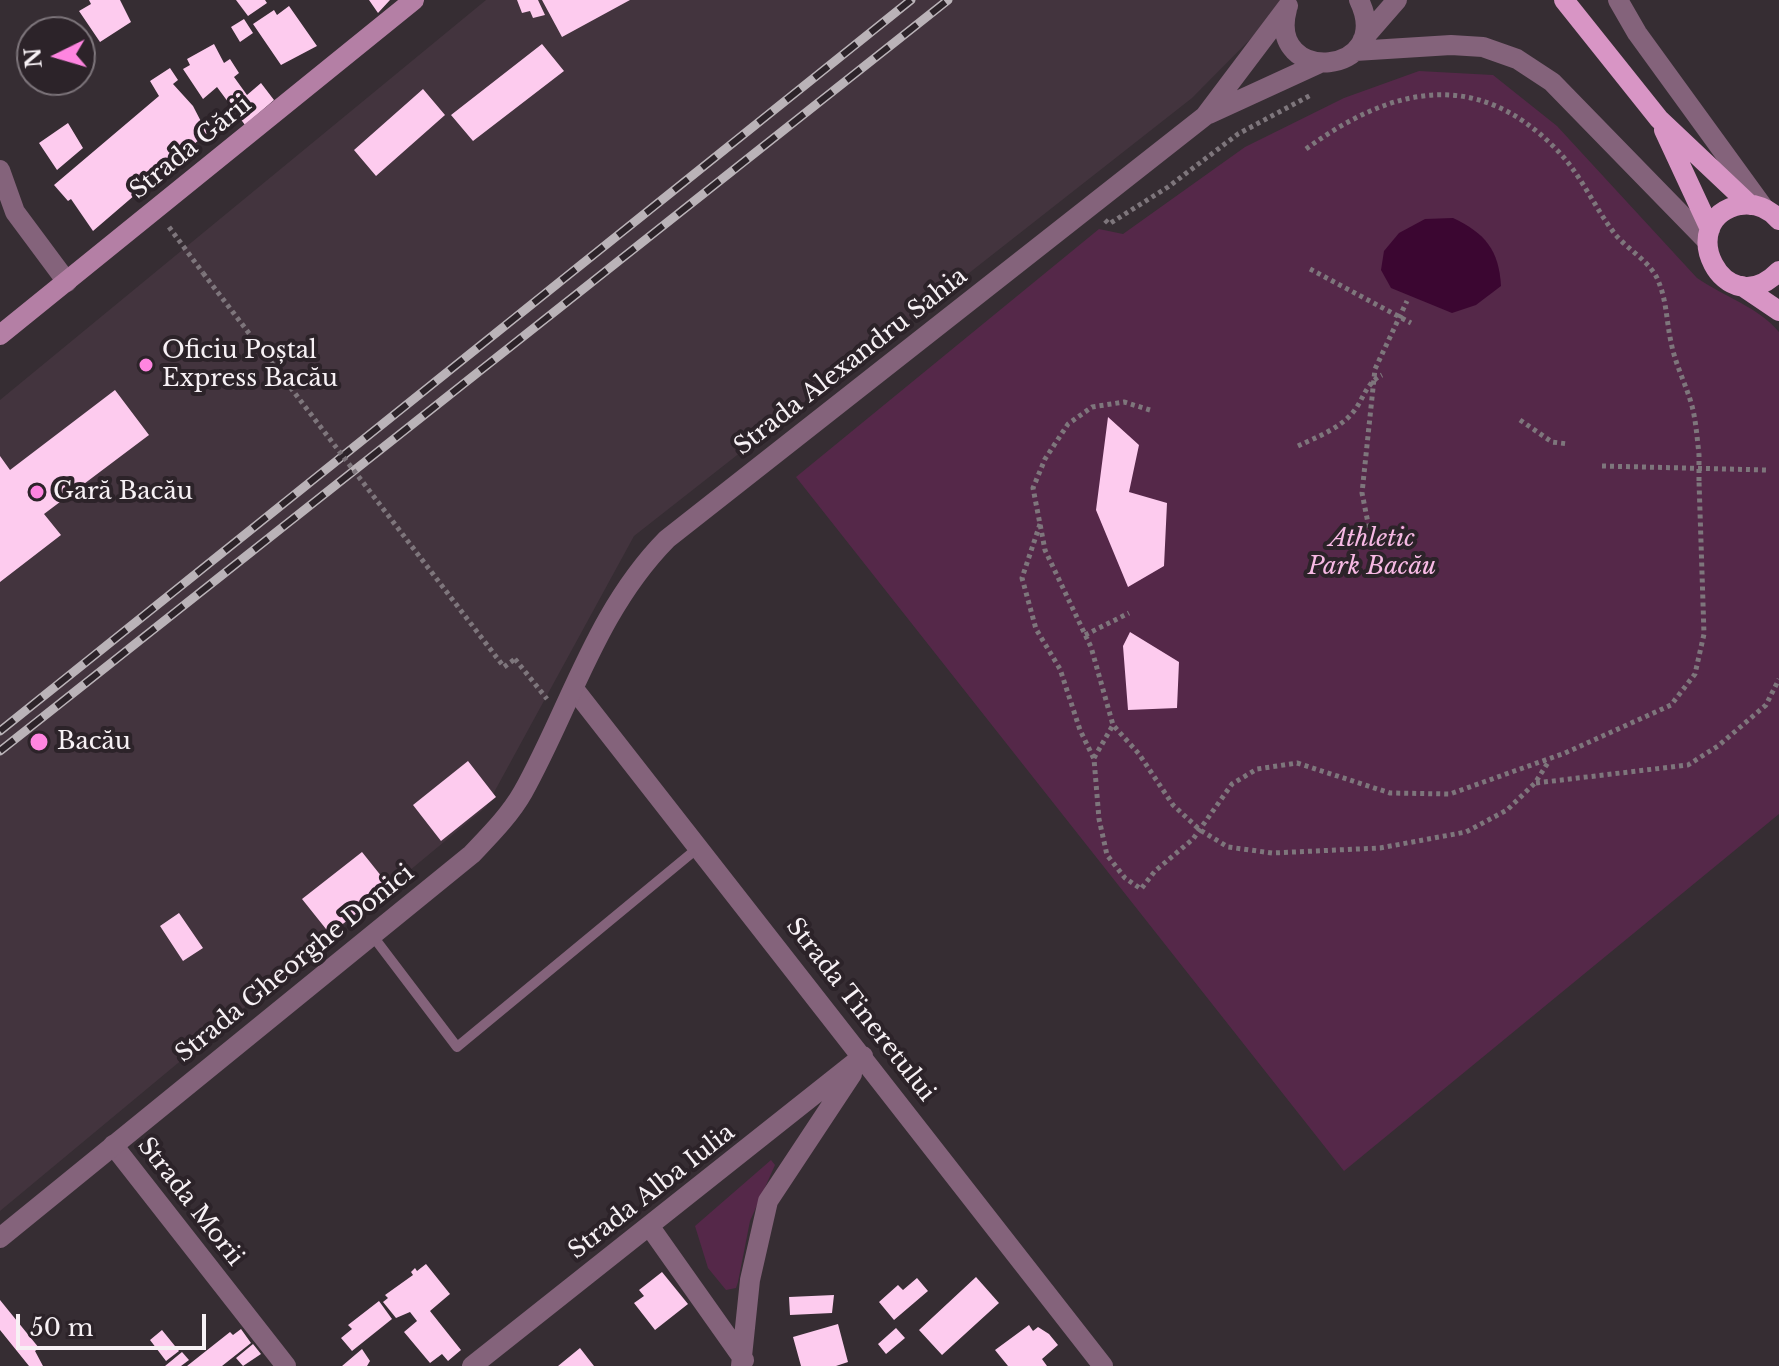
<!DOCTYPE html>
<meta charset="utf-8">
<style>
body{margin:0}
#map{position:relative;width:1779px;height:1366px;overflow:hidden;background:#362d33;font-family:"Libre Baskerville",serif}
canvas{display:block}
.north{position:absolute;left:16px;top:16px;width:80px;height:80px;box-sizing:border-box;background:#2c2329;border:2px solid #7d757b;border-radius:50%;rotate:265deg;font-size:22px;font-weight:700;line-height:32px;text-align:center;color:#f7f1f5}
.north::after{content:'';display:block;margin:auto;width:28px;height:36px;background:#fe85e0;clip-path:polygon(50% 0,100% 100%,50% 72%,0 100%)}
.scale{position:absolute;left:16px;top:1314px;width:190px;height:36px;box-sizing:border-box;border:4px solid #f7f1f5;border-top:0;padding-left:10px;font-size:24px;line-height:28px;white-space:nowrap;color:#f7f1f5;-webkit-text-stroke:6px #2c2329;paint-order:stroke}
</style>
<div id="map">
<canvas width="1779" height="1366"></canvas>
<div class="north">N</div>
<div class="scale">50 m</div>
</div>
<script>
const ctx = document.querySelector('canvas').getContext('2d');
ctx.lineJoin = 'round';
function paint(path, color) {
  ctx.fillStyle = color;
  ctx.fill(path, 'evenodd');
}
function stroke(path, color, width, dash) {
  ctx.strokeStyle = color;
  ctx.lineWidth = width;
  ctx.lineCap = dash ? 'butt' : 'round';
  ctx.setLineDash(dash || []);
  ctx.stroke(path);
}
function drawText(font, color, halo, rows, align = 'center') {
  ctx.font = font + ' "Libre Baskerville",serif';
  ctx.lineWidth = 8;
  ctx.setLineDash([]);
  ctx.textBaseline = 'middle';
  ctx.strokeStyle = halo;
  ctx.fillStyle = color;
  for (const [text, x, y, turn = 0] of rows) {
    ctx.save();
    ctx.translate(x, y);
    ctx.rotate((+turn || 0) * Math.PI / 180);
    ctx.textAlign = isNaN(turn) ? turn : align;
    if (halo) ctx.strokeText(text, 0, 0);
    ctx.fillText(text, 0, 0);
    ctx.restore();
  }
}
const built = new Path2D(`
 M486,0H1289L1192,98L634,536L486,807L0,1211V400Z`);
const green = new Path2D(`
 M1419,71L1493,75L1557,126L1697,278C1723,296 1760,308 1779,332V814L1344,1171L796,477L1099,229L1123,234L1245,147L1344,98Z
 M771,1160L775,1165L750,1221L738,1282L736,1288L726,1290L708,1268L695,1226Z`);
const water = new Path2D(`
 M1453,218C1485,233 1499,250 1501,286L1476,305L1452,313L1391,288L1381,270L1384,251L1399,233L1425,219Z`);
const building = new Path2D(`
 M89,0H120L131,22L100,42L79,11L91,4Z
 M236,0H265L267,3L248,16Z
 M369,0H390L378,13Z
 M517,0H538L545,15L533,18L530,11L522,13Z
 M542,0H630L562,37Z
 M289,6L317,46L281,65L253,24L274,10L277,15Z
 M244,19L253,33L240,42L231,27Z
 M214,44L224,63L230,59L239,73L234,77L247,95L261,83L274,100L245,125L217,87L203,99L183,69L190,65L187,59Z
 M542,44L564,71L473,141L451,115Z
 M170,68L178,80L173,84L193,106L207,133L93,231L71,199L68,201L54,185L159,96L150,81Z
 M423,89L445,115L376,176L354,150Z
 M68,123L83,148L57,170L39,143Z
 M115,390L149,435L44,514L61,535L0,582V456L10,470Z
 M1108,417L1139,445L1129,492L1167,503L1164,566L1128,587L1096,510Z
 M1130,632L1179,662L1177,708L1128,710L1123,646Z
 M468,761L496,797L441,841L413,805Z
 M362,852L390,887L330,934L302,899Z
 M179,913L203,948L183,961L160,926Z
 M426,1264L450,1294L430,1311L461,1350L448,1361L442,1354L430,1363L404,1332L417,1321L410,1312L396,1318L383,1302L388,1298L385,1295L413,1275L411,1272L415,1268L417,1271Z
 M662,1272L688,1304L655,1330L634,1303L644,1296L639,1290Z
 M976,1277L999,1303L942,1355L919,1330Z
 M917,1278L928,1291L894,1320L879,1302L898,1285L903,1290Z
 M834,1295L832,1313L790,1315L789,1297Z
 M0,1300L39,1348L35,1351L43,1366H29L0,1330Z
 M379,1301L392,1319L352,1351L341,1338L352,1329L348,1325Z
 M838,1324L848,1362L836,1366H801L793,1337Z
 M1029,1325L1033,1331L1038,1327L1049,1334L1058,1345L1042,1359L1047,1366H1008L995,1350Z
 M896,1328L905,1338L886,1354L878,1344Z
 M241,1329L251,1343L222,1366H187L230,1332L233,1335Z
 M162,1330L179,1351L166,1361L150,1340Z
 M253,1344L261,1354L243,1366L236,1358Z
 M580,1348L594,1366H558Z
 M362,1349L370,1361L367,1366H342Z
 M182,1352L189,1360L181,1366H165Z`);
const path = new Path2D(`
 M1306,149C1391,87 1476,67 1556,149C1581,174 1594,207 1615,234C1627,249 1648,260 1657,278C1667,300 1666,319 1671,342C1675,364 1686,384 1692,406C1696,421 1697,438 1699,454
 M1105,220L1109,224L1168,187L1238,134L1311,95
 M169,227L203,273
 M1310,269L1411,323
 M1150,410L1124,402L1092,407L1068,424L1045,459L1033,488L1045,550L1091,647L1113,725L1139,754L1173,805L1200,830L1228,847L1272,853L1380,848L1466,832L1507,810L1535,783L1549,761
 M1520,420L1552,442L1568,444
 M1298,446C1317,437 1341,428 1354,411C1364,398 1366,383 1382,375
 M1602,466L1767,470
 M1040,524L1022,578L1036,629L1060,669L1080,730L1094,759L1099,819L1107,855L1125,878L1141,889L1155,871L1193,839L1232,784L1257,769L1297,763L1390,793L1450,794L1565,753L1671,705L1695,674L1704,634L1699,481
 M1372,543L1362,493L1375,369L1407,301
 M1085,635L1129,613
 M515,659L547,699
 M1094,758L1113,725
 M1536,783L1688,765L1718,746L1766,705L1779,679`);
const service = new Path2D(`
 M372,935L457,1047L699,847`);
const minor = new Path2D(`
 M0,170L15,212L67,282
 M574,689L1103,1366
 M113,1145L286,1366
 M650,1227L744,1360
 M472,1366L863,1056
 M741,1366L750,1280L768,1201L852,1074`);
const tertiary = new Path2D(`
 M1618,0L1637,33L1764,208
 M1287,9C1266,86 1396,77 1359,0
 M1363,39L1397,0
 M1355,51L1451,45L1483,47L1517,59L1552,82L1707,241
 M1209,114L1318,64
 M0,1238L472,854C490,835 510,815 523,792C571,706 596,611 667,539L1205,116L1288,6`);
const secondary = new Path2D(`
 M0,335L414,0`);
const primary = new Path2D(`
 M1564,0L1659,119L1750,205
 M1664,130L1710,229
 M1779,220C1769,208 1755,203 1740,205C1672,219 1724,327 1779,271
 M1742,286L1779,311`);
const rail = new Path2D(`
 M0,731L911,0
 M0,751L948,0`);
const pathBridge = new Path2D(`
 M203,273L504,667L515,659
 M1699,481V454`);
const markers = [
 [146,365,8,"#fe85e0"],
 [37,492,8,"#fe85e0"],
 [39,742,10,"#fe85e0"]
];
const streetNames = [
 ["Strada Gării",191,148,-39],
 ["Strada Alexandru Sahia",851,362,-38],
 ["Strada Gheorghe Donici",295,964,-39],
 ["Strada Tineretului",860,1010,52],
 ["Strada Alba Iulia",652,1192,-38],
 ["Strada Morii",190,1202,52]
];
const poiNames = [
 ["Oficiu Poștal",162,351],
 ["Express Bacău",162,379],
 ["Gară Bacău",53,492],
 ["Bacău",57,742]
];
const parkNames = [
 ["Athletic",1372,539],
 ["Park Bacău",1372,567]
];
paint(built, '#43343e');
paint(green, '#552849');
paint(water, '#3b0631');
paint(building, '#fdcbee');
stroke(path, '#7e767c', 5, [4, 4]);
stroke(service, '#84637b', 10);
stroke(minor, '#84637b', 20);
stroke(tertiary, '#84637b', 20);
stroke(secondary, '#b47fa5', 20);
stroke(primary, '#d895c5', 20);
stroke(rail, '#bab3b8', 9);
stroke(rail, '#2c2329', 6, [18]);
stroke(pathBridge, '#7e767c', 5, [4, 4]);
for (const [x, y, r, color] of markers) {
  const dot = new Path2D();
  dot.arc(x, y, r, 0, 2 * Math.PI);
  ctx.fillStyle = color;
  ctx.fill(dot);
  stroke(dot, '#2c2329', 3);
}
drawText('24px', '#f7f1f5', '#2c2329', streetNames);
drawText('24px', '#f7f1f5', '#2c2329', poiNames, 'left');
drawText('italic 24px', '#f7b9e4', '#2c2329', parkNames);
</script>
